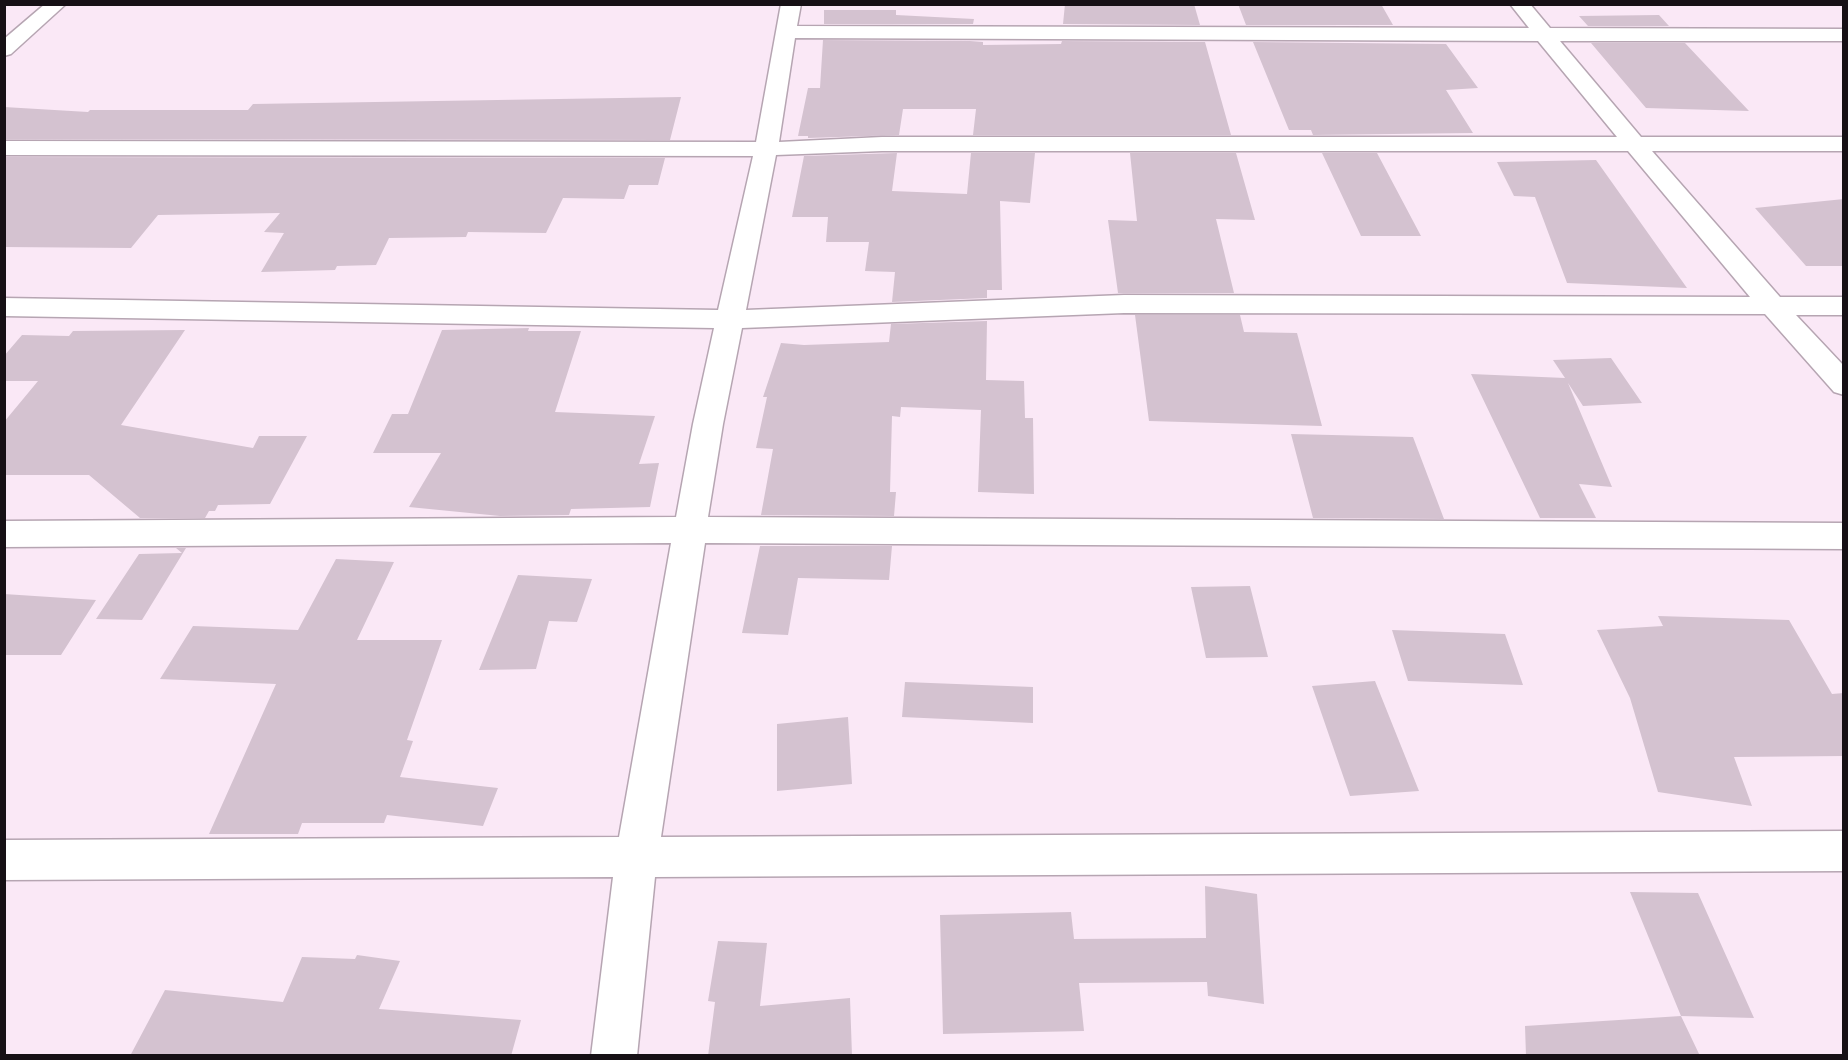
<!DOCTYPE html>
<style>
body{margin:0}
#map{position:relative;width:1848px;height:1060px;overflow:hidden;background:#fae8f6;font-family:"Varela Round",sans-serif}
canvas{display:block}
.frame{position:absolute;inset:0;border:6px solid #161015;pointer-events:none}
</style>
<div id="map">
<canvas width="1848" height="1060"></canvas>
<div class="frame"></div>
</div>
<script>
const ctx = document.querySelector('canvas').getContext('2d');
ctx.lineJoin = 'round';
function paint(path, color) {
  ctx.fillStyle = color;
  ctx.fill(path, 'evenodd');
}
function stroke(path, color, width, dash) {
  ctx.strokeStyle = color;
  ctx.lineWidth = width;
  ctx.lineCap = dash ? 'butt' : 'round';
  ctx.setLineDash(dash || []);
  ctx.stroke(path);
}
const building = new Path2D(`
 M1065,4H1194L1200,25L1063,24Z
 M1238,4H1381L1393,25H1246Z
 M824,10H896V15L974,19L973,24H824Z
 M1659,15L1669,26H1588L1579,16Z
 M823,40L970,41L983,42V45L1061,44L1062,41L1205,42L1231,135H973L976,109H903L899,135L808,138V136H798L808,88H820Z
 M1253,42L1446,44L1478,88L1446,90L1473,133L1313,135L1311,130H1289Z
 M1591,43H1685L1749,111L1646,108Z
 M681,97L670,140L4,139V107L88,112L90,110H248L253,104Z
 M897,153L892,191L967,194L971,153H1035L1030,203L1000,201L1002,290H987V298L892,302L895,272L865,271L869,242H826L828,217H792L804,156Z
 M1130,153H1236L1255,220L1216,219L1234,293H1118L1108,220L1137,221Z
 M1322,153H1377L1421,236H1361Z
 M4,157L665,158L658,185H629L624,199L563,198L546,233L468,232L466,237L389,238L376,265L337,266L335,270L261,272L284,233L264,232L280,213L158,215L131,248L4,247Z
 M1596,160L1687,288L1567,283L1535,197L1514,196L1497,162Z
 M1844,199V266H1806L1755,208Z
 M1135,315H1240L1244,332L1297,333L1322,426L1149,421Z
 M987,321L986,380L1024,381L1025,418H1033L1034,494L978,492L981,410L901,407L900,417L892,416L890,492H896L894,516L761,515L773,449L756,448L767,397H763L781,343L804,345L889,342L891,324Z
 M529,328L528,331H581L555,412L655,416L639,464L659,463L650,507L571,509L569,515L500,516L409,507L441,453H373L392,414H408L442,330Z
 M185,330L121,425L253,448L259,436H307L270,504L218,505L215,511H209L205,518H140L89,475H4V422L38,381H4V356L22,335L69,336L73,331Z
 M1611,358L1642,403L1583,406L1568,383L1612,487L1579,484L1596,518H1540L1471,374L1565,378L1553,360Z
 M1291,434L1413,437L1444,519L1313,518Z
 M760,546H892L889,580L798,578L788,635L742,633Z
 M176,548H186L142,620L96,619L139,554L182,553Z
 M336,559L394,562L357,640H442L407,740L413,741L400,777L498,788L483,826L387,815L384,823H302L298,834H209L276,684L160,679L193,626L298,630Z
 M518,575L592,579L577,622L549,621L536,669L479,670Z
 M1250,586L1268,657L1206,658L1191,587Z
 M4,594L96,600L61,655H4Z
 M1658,616L1789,620L1832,694L1844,693V756L1734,757L1752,806L1658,792L1630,698L1597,630L1663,626Z
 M1392,630L1505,634L1523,685L1408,681Z
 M1375,681L1419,791L1350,796L1312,686Z
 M905,682L1033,687V723L902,717Z
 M848,717L852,784L777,791V724Z
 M1205,886L1257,894L1264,1004L1208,996L1207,982L1079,983L1084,1031L943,1034L940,915L1071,912L1074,939L1206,938Z
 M1630,892L1698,893L1754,1018L1681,1016Z
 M718,941L767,943L760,1006L850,998L852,1056H708L715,1002L708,1001Z
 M357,955L400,961L379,1009L521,1020L511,1056H130L165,990L283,1002L302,957L355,959Z
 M1681,1016L1700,1056H1526L1525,1026Z`);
const minor = new Path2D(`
 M45,4H66L11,54L4,56V39Z
 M781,4H801L797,26L1529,28L1510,4H1530L1550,28L1844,29V41H1560L1641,137H1844V151H1652L1780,297H1844V315H1796L1844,366V395L1834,392L1765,314L1124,313L742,328L723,424L708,517L1844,523V549L705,543L661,837L1844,831V871L655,877L637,1056H591L613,877L4,880V840L619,837L671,543L4,547V521L676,517L693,424L714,328L4,316V298L718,310L753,156L4,155V141L756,142ZM795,38L1538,41L1617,137H882L779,142ZM882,151H1628L1750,297L1124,295L746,310L776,155Z`);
paint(building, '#d4c2d0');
stroke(minor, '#b6a5b2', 3);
paint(minor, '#fff');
</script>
